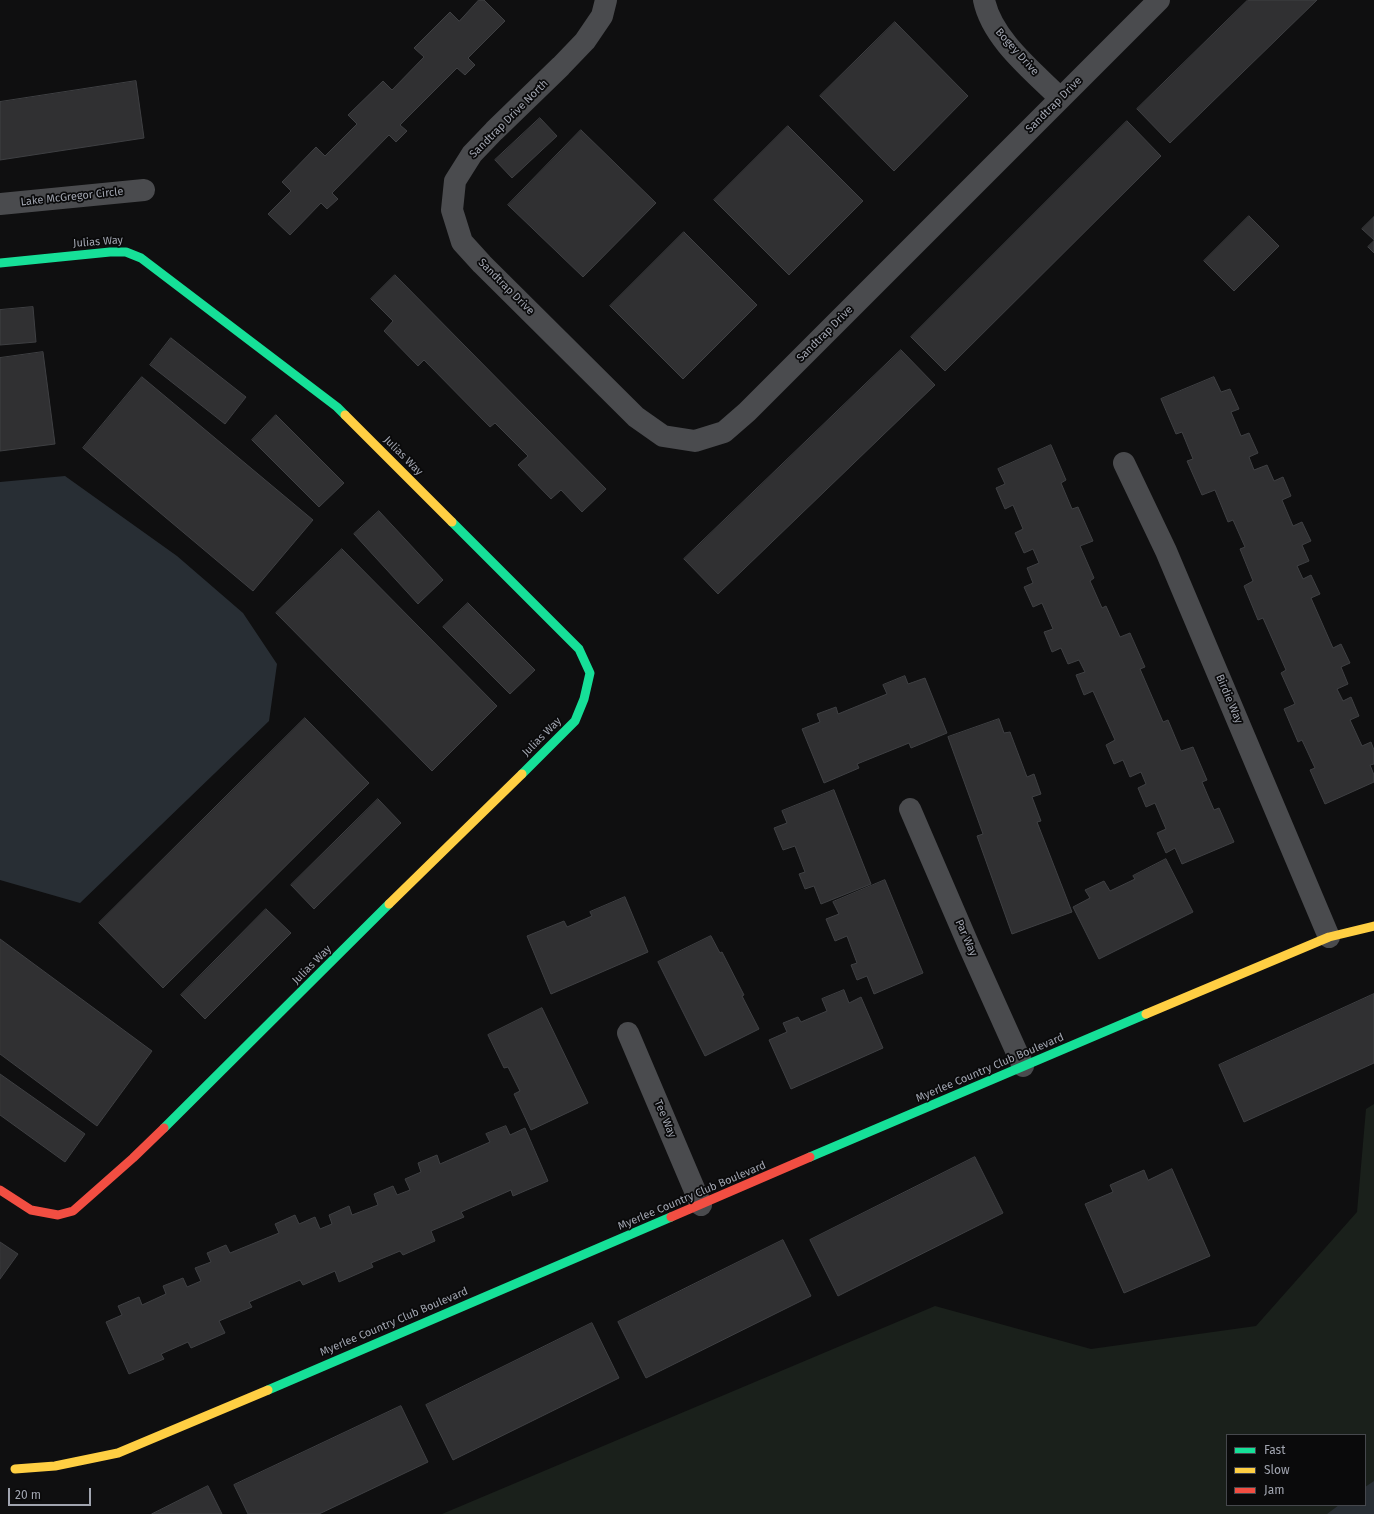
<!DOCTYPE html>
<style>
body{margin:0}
#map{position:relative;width:1374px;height:1514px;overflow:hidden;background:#0f0f10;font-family:"Fira Sans",sans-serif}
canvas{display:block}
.legend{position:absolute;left:1226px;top:1434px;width:140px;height:72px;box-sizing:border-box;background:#0a0a0b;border:1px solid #46484d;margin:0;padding:5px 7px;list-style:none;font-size:12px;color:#a1a5b0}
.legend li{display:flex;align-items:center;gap:8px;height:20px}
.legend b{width:20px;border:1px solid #46484d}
.scale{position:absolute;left:8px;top:1488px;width:83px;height:18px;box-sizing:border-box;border:2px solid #a1a5b0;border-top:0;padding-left:5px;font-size:12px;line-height:14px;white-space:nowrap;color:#a1a5b0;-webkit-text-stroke:3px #0a0a0b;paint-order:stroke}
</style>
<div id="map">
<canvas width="1374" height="1514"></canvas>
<ul class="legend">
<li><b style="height:5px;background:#16e098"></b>Fast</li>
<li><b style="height:5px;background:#ffcf43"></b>Slow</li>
<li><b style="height:5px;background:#f24e42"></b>Jam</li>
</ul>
<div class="scale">20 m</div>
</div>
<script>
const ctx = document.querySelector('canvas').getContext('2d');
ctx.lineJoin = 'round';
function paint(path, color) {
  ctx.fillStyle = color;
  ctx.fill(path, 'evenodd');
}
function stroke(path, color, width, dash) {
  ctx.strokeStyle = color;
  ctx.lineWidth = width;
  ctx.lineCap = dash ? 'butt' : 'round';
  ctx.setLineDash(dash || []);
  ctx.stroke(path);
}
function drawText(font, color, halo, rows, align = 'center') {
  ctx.font = font + ' "Fira Sans",sans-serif';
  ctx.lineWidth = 3.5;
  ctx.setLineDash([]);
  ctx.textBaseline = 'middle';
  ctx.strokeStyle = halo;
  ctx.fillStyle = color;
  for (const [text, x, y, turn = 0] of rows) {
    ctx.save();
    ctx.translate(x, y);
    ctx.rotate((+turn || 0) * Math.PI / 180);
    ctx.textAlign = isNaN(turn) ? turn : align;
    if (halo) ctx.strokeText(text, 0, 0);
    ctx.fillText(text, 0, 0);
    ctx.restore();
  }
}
const green = new Path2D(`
 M1374,1104V1514H442L935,1306L1091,1349L1256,1326L1357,1212L1366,1109ZM1227,1435H1365V1505H1227Z`);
const water = new Path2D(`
 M65,476L177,556L243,613L277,664L269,721L80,903L0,880V482Z
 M1374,1481V1514H1327L1339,1505H1365V1487Z`);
const building = new Path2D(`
 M479,0H484L505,21L468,58L475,65L465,75L457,68L400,125L407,131L396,142L389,135L332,193L338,199L327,209L321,203L290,235L268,214L291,191L282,182L316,147L325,156L357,124L348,115L383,81L392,90L424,57L414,48L450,12L459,21Z
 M1248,0H1317L1170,143L1137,109Z
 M895,22L968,96L894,171L820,96Z
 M136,81L144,138L0,160V102Z
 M540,118L557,136L512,178L495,160Z
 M1127,121L1161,156L945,371L911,337Z
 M788,126L863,201L789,275L714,200Z
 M581,130L656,203L583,277L508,205Z
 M1249,216L1279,246L1234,291L1204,261Z
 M1374,217V240L1362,229Z
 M684,232L757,305L683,379L610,306Z
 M1374,241V253L1368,247Z
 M395,275L606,489L582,512L561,490L551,499L518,465L528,456L495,423L490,427L424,360L418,366L384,331L393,321L371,299Z
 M33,307L36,342L0,345V310Z
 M171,338L246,397L225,424L150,365Z
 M901,350L935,385L718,594L684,559Z
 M43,352L55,444L0,451V358Z
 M142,377L313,520L253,591L83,448Z
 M1214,377L1221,392L1230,389L1239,409L1231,412L1241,436L1249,433L1258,453L1249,457L1254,470L1267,465L1274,481L1283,477L1291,496L1282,500L1293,526L1302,522L1311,541L1302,545L1309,561L1297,566L1303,579L1311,575L1320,594L1311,598L1333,648L1341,644L1350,663L1341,667L1348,684L1337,689L1343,701L1351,697L1359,716L1350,720L1362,746L1371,742L1374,750V764L1370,765L1374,775V782L1325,804L1310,770L1315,768L1302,740L1298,742L1284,709L1295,704L1281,673L1286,670L1263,618L1258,620L1244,586L1253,581L1240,549L1245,547L1233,520L1228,522L1215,490L1202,495L1187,461L1193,459L1182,432L1176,434L1161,399Z
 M276,415L344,483L319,507L252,440Z
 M1051,445L1066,480L1061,483L1072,509L1078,507L1093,541L1080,546L1094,578L1090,581L1102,608L1106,606L1120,637L1130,633L1145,667L1140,669L1163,722L1168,720L1181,751L1193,747L1207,780L1202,782L1214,810L1219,808L1234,842L1182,864L1175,848L1166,853L1157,833L1166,829L1155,803L1146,807L1138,788L1146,784L1141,772L1130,777L1123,760L1114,764L1106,745L1115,740L1093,691L1084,695L1076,675L1085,672L1079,660L1068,664L1061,648L1052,652L1044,632L1053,629L1042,603L1033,607L1024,587L1033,583L1027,568L1039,563L1033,549L1024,553L1015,533L1023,529L1013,505L1005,509L996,488L1005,484L998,469Z
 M379,511L443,580L418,604L354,534Z
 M342,549L497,706L432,771L276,613Z
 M468,603L535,670L510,694L443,627Z
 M905,676L908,684L925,678L947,733L911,748L909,743L857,764L859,768L824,783L802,729L820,722L817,714L836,707L838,714L887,694L883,685Z
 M305,718L369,783L163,988L99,923Z
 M999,719L1004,733L1010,732L1027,777L1034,774L1041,794L1032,797L1041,821L1037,822L1072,912L1012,934L977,836L983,834L948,737Z
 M834,790L871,884L821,904L814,886L805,889L799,874L805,872L795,846L783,850L774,828L787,823L782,811Z
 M378,799L401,823L314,909L291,885Z
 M1166,859L1193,912L1099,959L1073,907L1090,898L1085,890L1104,881L1110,891L1135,879L1133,876Z
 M885,880L923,973L874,994L867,976L857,980L851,965L857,963L847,936L835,941L826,919L839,914L833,902Z
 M625,897L648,952L551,994L527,936L564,921L567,927L592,916L590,912Z
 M266,909L291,933L205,1019L181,995Z
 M711,936L720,953L722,952L744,995L742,996L759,1029L705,1056L658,962Z
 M0,939L152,1051L97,1126L0,1054Z
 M844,990L849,1003L861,997L883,1048L791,1089L769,1040L787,1032L783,1023L798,1017L801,1022L827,1011L822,999Z
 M1374,994V1063L1244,1122L1219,1065Z
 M542,1008L588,1103L531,1130L514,1094L520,1091L508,1067L504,1068L488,1035Z
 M0,1074L85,1134L65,1162L0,1115Z
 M506,1126L510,1135L525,1128L548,1181L513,1196L511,1190L461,1212L464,1217L431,1231L435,1241L403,1255L400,1251L371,1263L373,1267L339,1282L335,1271L303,1285L300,1280L249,1302L252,1307L219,1321L225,1333L191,1348L188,1342L161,1354L164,1359L129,1374L106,1322L122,1315L118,1306L139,1297L142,1305L166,1294L163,1286L183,1278L187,1287L201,1281L195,1268L211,1262L207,1253L226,1245L230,1253L279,1233L275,1224L295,1215L299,1224L315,1217L320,1229L332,1224L329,1215L349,1206L352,1215L378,1205L374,1194L393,1186L397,1195L410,1190L405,1179L421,1172L418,1163L437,1155L440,1164L490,1142L486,1134Z
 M975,1157L1003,1213L838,1296L810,1240Z
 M1172,1169L1210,1256L1124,1293L1085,1204L1113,1192L1110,1185L1144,1170L1148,1180Z
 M783,1240L811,1296L646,1378L618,1322Z
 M0,1242L18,1254L0,1279Z
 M592,1323L619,1378L453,1460L426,1405Z
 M401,1406L428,1462L319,1514H248L234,1485Z
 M208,1486L222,1514H152Z`);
const street = new Path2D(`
 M606,0L602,16L585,41L561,66L494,131L472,154L455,181L452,210L462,242L482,264L636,417L663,436L695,441L724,432L747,412L1159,0
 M984,0C992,39 1033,71 1060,98
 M0,204L144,190
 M1124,463L1166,551L1329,937
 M910,809L969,946L1023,1066
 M628,1033L701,1205`);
const fast = new Path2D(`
 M0,263L110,252H126L141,258L337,407L345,415
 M452,522L579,649L590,673L584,699L575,721L522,774
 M164,1128L389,904
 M810,1157L1146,1014
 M268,1390L671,1217`);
const slow = new Path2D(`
 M345,415L452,522
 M389,904L522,774
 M1146,1014L1329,937L1374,926
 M15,1469L55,1466L118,1453L268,1390`);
const jam = new Path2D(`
 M0,1190L31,1210L58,1215L73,1211L133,1158L164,1128
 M671,1217L810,1157`);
const streetNames = [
 ["Bogey Drive",1017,52,48],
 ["Sandtrap Drive",1054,105,-45],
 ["Sandtrap Drive North",509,119,-45],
 ["Lake McGregor Circle",72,197,-6],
 ["Julias Way",98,242,-4],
 ["Sandtrap Drive",506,287,45],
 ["Sandtrap Drive",825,334,-45],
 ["Julias Way",403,456,45],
 ["Birdie Way",1229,699,67],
 ["Julias Way",542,737,-45],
 ["Par Way",966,938,66],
 ["Julias Way",312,965,-45],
 ["Myerlee Country Club Boulevard",990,1068,-23],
 ["Tee Way",665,1119,67],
 ["Myerlee Country Club Boulevard",692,1196,-23],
 ["Myerlee Country Club Boulevard",394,1322,-23]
];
paint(green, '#1a201b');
paint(water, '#282e34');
paint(building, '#303032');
stroke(building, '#3f4043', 1);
stroke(street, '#4a4b4e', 22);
stroke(fast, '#16e098', 9);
stroke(slow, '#ffcf43', 9);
stroke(jam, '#f24e42', 9);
drawText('11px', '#a1a5b0', '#0a0a0b', streetNames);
</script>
